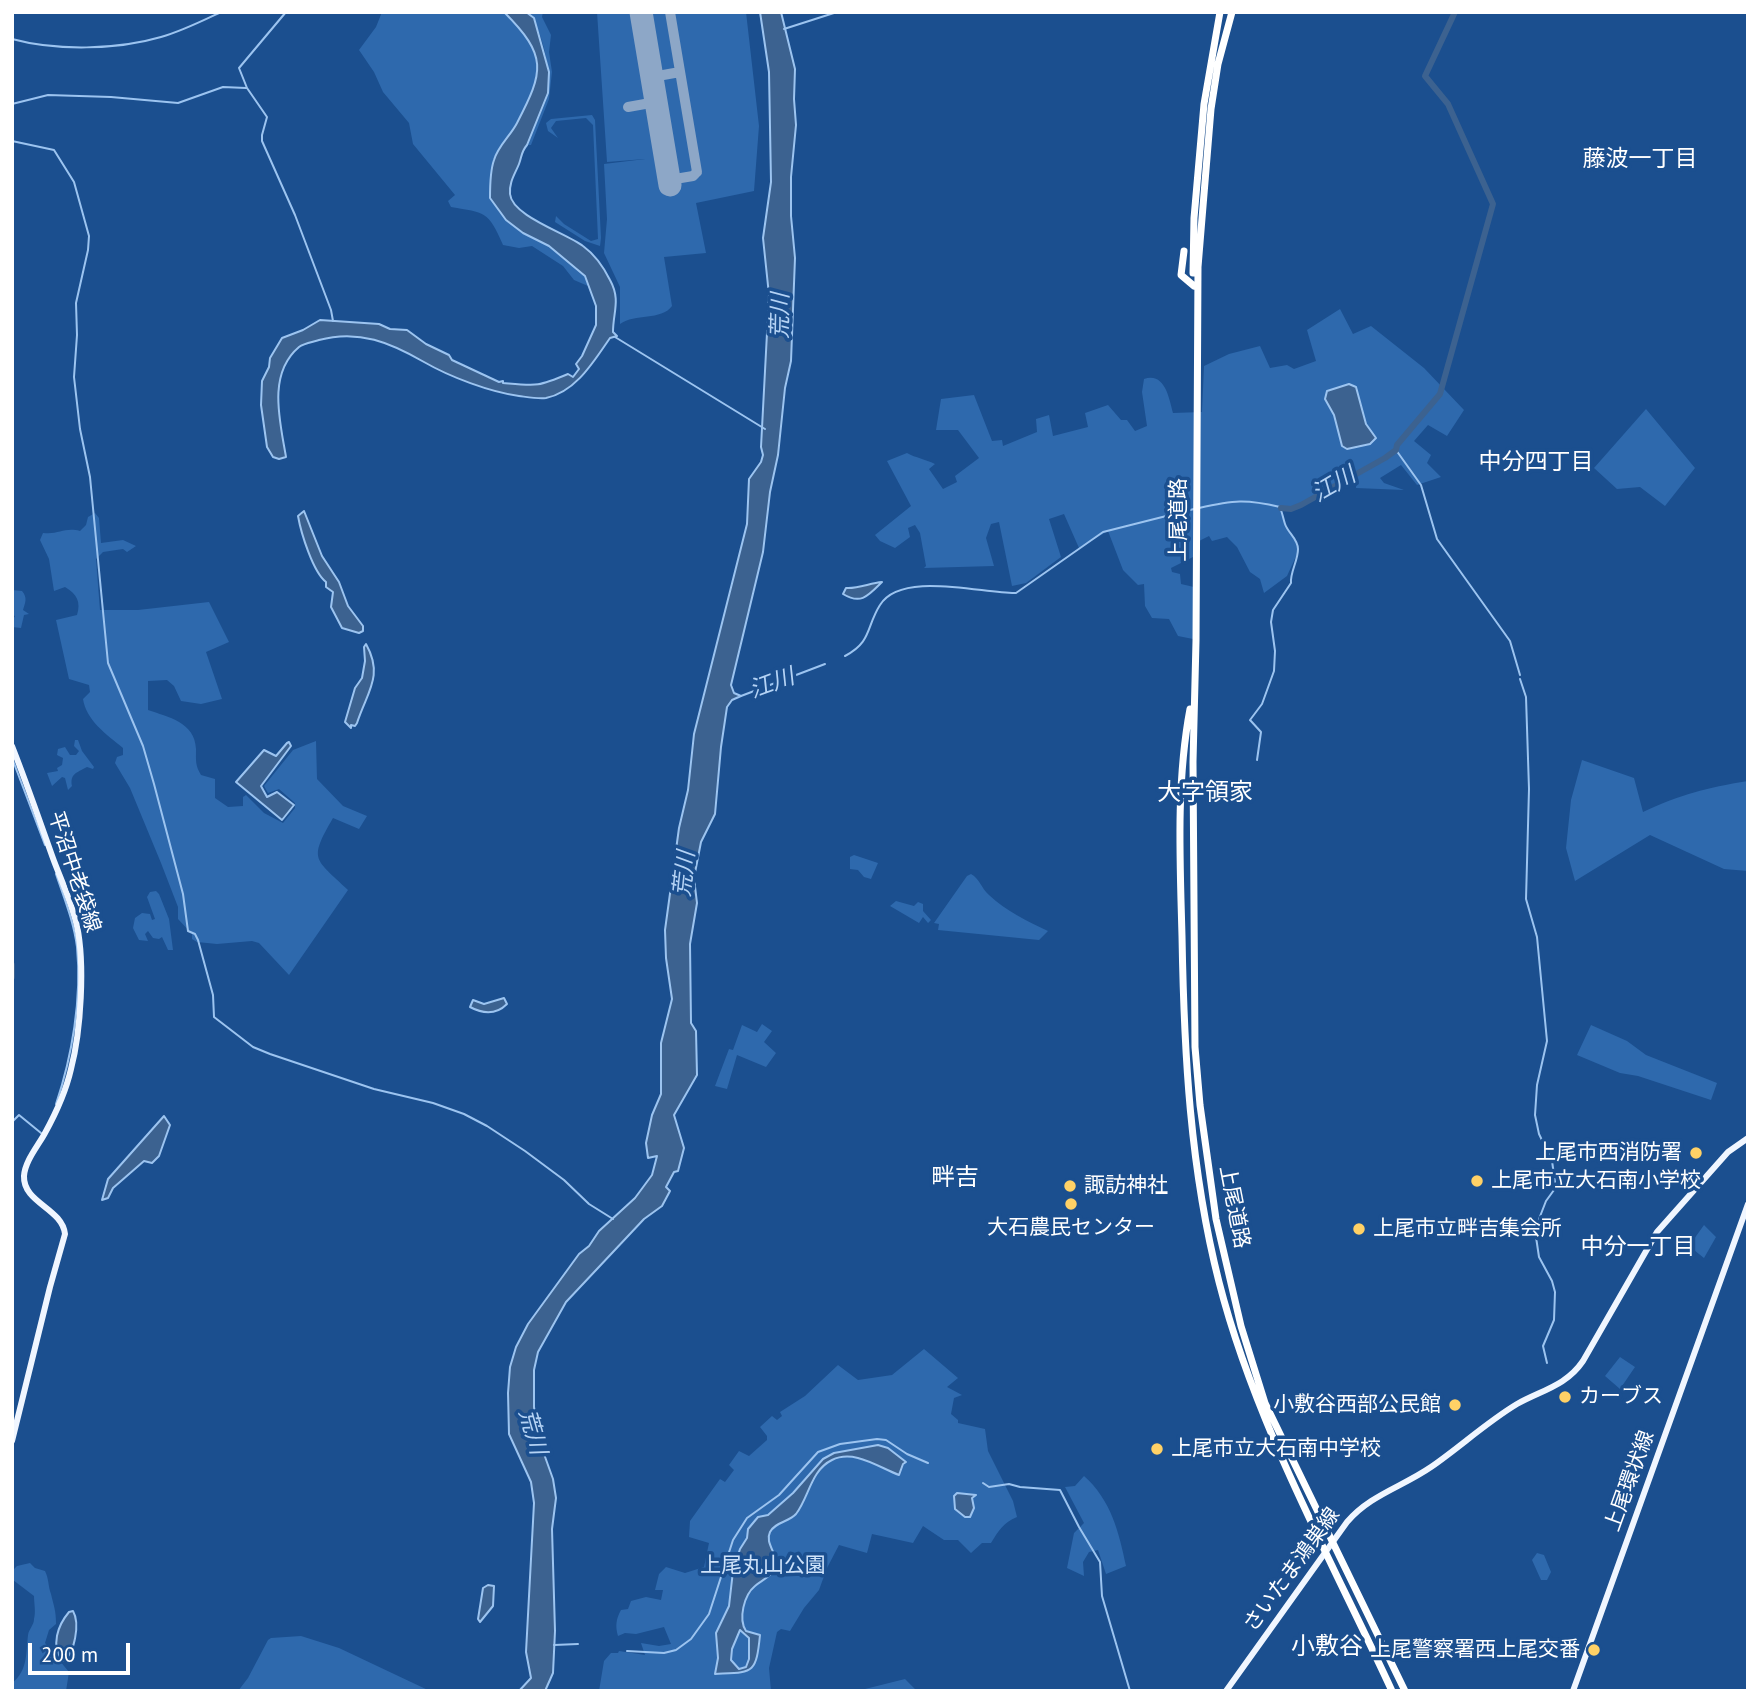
<!DOCTYPE html>
<meta charset="utf-8">
<style>
body{margin:0}
#map{position:relative;width:1760px;height:1703px;overflow:hidden;background:#1b4f8f;font-family:"PT Sans",sans-serif}
canvas{display:block}
.frame{position:absolute;inset:0;border:14px solid #fff;pointer-events:none}
.scale{position:absolute;left:28px;top:1643px;width:102px;height:32px;box-sizing:border-box;border:4px solid #fff;border-top:0;padding-left:9px;font-size:21px;line-height:24px;white-space:nowrap;color:#fff;-webkit-text-stroke:5px #1b4f8f;paint-order:stroke}
</style>
<div id="map">
<canvas width="1760" height="1703"></canvas>
<div class="frame"></div>
<div class="scale">200 m</div>
</div>
<script>
const ctx = document.querySelector('canvas').getContext('2d');
ctx.lineJoin = 'round';
function paint(path, color) {
  ctx.fillStyle = color;
  ctx.fill(path, 'evenodd');
}
function stroke(path, color, width, dash) {
  ctx.strokeStyle = color;
  ctx.lineWidth = width;
  ctx.lineCap = dash ? 'butt' : 'round';
  ctx.setLineDash(dash || []);
  ctx.stroke(path);
}
function drawText(font, color, halo, rows, align = 'center') {
  ctx.font = font + ' "PT Sans","Noto Sans JP",sans-serif';
  ctx.lineWidth = 7;
  ctx.setLineDash([]);
  ctx.textBaseline = 'middle';
  ctx.strokeStyle = halo;
  ctx.fillStyle = color;
  for (const [text, x, y, turn = 0] of rows) {
    ctx.save();
    ctx.translate(x, y);
    ctx.rotate((+turn || 0) * Math.PI / 180);
    ctx.textAlign = isNaN(turn) ? turn : align;
    if (halo) ctx.strokeText(text, 0, 0);
    ctx.fillText(text, 0, 0);
    ctx.restore();
  }
}
const green = new Path2D(`
 M382,12H504L526,34L536,57L539,74L527,104L493,163L490,188L499,212L522,233L549,246L576,266L585,276L588,286L574,280L563,266L532,246L519,248L503,245C488,210 485,213 451,207L448,201L455,195L413,144L409,123L383,92L374,72L359,50L376,27Z
 M526,12H543L542,17L551,35L549,52L552,72L549,99L531,145H527C533,128 543,111 548,94C552,75 542,24 526,12Z
 M597,12H635L665,187L676,186L675,182L700,177L673,12H746L759,126L754,191L696,203L706,253L664,257L672,306C661,321 635,313 620,324V287L604,253L607,219L604,164L645,159L607,162Z
 M648,12H667L677,69L658,73Z
 M678,75L694,172L674,176L659,79Z
 M592,115L595,120L601,238L600,246L585,241L555,222L556,216L564,224L591,241L598,239L593,125L586,118L556,121L551,128L558,138L548,131L546,123L551,119Z
 M1340,309L1353,334L1371,326L1424,368L1464,410L1447,436L1428,425L1414,441L1431,455L1427,463L1441,477L1417,485L1401,465L1380,478L1384,483L1404,490L1356,488L1357,475H1353C1336,485 1300,512 1280,508L1287,528L1297,544L1298,552L1287,576L1264,593L1260,579L1250,572L1237,547L1227,537L1212,541L1209,536L1197,542L1199,554L1171,568L1172,572L1180,574L1181,584L1194,587L1193,639L1178,636L1169,619L1152,618L1145,606L1144,584L1138,585L1123,570L1108,531L1079,548L1064,514L1049,519L1061,557L1026,583L1012,586L999,522L991,524L986,538L994,566L924,568L926,566L920,533L915,525L908,528L910,537L895,548L880,541L875,535L911,506L887,461L907,453C916,458 925,459 935,464L929,469L943,489L957,482L955,476L979,458L958,430H936L941,399L974,395L992,441L1002,440L1003,446L1037,432L1036,419L1049,415L1053,436L1088,427L1085,413L1108,405L1121,420H1127L1135,431L1147,426L1142,392L1144,379C1165,372 1169,398 1173,413L1202,412L1204,366L1229,354L1260,346L1270,368L1287,365L1294,369L1316,361L1307,330Z
 M1646,409L1695,468L1665,506L1640,487L1617,489L1594,468Z
 M95,513L99,518L101,543L123,540L136,546L127,552L123,549L103,552L96,559L100,610H138L209,602L229,642L206,652L222,699L201,704L181,701L174,686L167,680L148,681V710C168,717 195,722 196,749C196,761 195,765 201,775L215,779V798L228,807L243,806V797L246,795L264,813L283,823L295,808V803L279,789L268,793L264,786L293,750L316,741L317,779L343,806L367,816L359,829L333,818C308,861 315,858 348,890L289,975L259,943L252,941L217,944L197,942L192,939V934L178,919V907L161,863L130,788L115,763L117,757L123,755V748C106,734 86,720 83,699L90,692L89,685L69,679L56,620L77,615C81,602 77,594 65,587L54,591L49,559L40,540L43,533C59,535 64,527 80,531L86,525L88,517Z
 M12,590L22,591C28,598 25,603 23,610L29,614L24,615L21,628L12,627V618L15,617L12,611Z
 M75,740H78L82,751L94,767L93,769L87,767C76,773 70,774 72,786L68,790L65,778L62,777L52,786L47,773L58,771L57,768L62,765L63,758L57,755L58,749L65,747L70,755H76L79,751L74,746Z
 M1582,760L1634,778L1643,812C1682,794 1705,788 1748,781V871L1724,869L1650,835L1575,881L1566,848L1571,800Z
 M854,855L878,863L871,879L864,877L858,870L850,869V857Z
 M971,874C980,879 981,888 989,895C1006,911 1027,921 1048,931L1039,940L938,930L939,924L934,923L967,876Z
 M156,891L159,894L169,919L173,950H168L162,937L159,939L153,938L148,931L145,934L148,941L139,940L133,928L135,918L142,913L150,914L152,920L155,919L147,897L150,892Z
 M896,901L914,906L918,902L923,904V911L931,920L928,923L923,917L919,923L890,906Z
 M762,1024L772,1031L764,1042L776,1053L766,1067L737,1055L727,1089L715,1086L729,1049L733,1050L742,1025L757,1032Z
 M1591,1025L1627,1041L1646,1055L1717,1083L1711,1100L1638,1076L1620,1073L1577,1055Z
 M1704,1225L1716,1237L1704,1258L1689,1246Z
 M924,1349L958,1378L947,1387L962,1395L954,1398L951,1414L958,1420V1423L985,1429L988,1451L1013,1501L1017,1517C1003,1523 999,1530 991,1543H982L971,1553L958,1540H944L923,1526L913,1543L872,1534L867,1553L839,1545L827,1568L819,1590L804,1608L790,1631L781,1629L777,1632L769,1668L771,1691H599L604,1661L611,1653H618L619,1651L645,1655L641,1643L659,1646L671,1644L664,1627L636,1634L625,1633L618,1636C615,1626 616,1619 621,1610L628,1609L631,1601L646,1597L661,1600L663,1590H655L659,1574L666,1567L685,1573L704,1567L709,1543L689,1537L690,1521L720,1479L725,1482L734,1470L729,1465L739,1451L749,1456L767,1440V1436L760,1427L772,1416L777,1420L782,1416L780,1412L805,1396L838,1365L858,1380L892,1375Z
 M1620,1357L1635,1367L1620,1389L1605,1376Z
 M1084,1476C1111,1500 1119,1532 1126,1566L1106,1574L1098,1550L1089,1552L1083,1562L1084,1576L1067,1568L1074,1533L1084,1523L1065,1487L1075,1486Z
 M1537,1553L1544,1555L1551,1572L1547,1580H1541L1532,1560Z
 M30,1563L35,1568L45,1571C49,1579 48,1586 51,1594C54,1607 56,1610 56,1624L49,1630L45,1643L69,1672L66,1691H12V1683C28,1671 26,1652 28,1635C29,1629 34,1625 34,1619C36,1612 34,1603 34,1596L13,1580L12,1571L17,1566Z
 M301,1636L339,1648L430,1691H238L248,1678L268,1640L271,1638Z
 M905,1679L917,1691H857Z`);
const water = new Path2D(`
 M504,12H526L534,18L549,72L548,93L527,145C521,152 522,156 519,164C515,174 509,182 510,194C512,216 566,233 583,246C594,254 604,268 610,280C621,300 613,312 613,332L617,336L610,338C594,361 576,392 546,398C538,399 527,397 519,396C490,392 450,377 424,362C391,343 359,329 319,340C313,342 304,343 299,347C267,374 280,421 286,457L279,459L273,457L267,447L261,405L262,381L269,367L270,358L282,338L303,330L320,320L379,324L390,329L407,330L426,344L449,355L452,360L499,382L503,381V383C537,386 537,387 568,374L573,377L579,369L576,364L582,356L596,325V306L585,276L549,246L523,233L506,220L490,198C490,186 490,171 494,160C498,146 511,135 517,123C544,71 548,56 504,12Z
 M760,12H781L795,69L794,99L796,125L791,177V216L795,258L791,361L785,388L778,455L770,492L763,552L731,685L734,693L741,696L732,700L727,707L721,747L715,814L701,842L694,878L697,903L690,944L691,1023L696,1031L697,1075L674,1115L684,1148L678,1171L674,1172L666,1187L670,1191L662,1206L644,1219L566,1302L538,1352L534,1370V1407L539,1440L553,1479L556,1498L552,1529L555,1631L553,1673L545,1691H519L531,1678L526,1652L534,1503L531,1482L509,1434L508,1393L510,1367L516,1347L528,1324L579,1254L589,1246L599,1231L635,1198L652,1175L657,1156L648,1158L646,1143L652,1115L661,1094V1043L672,999L666,958L665,930L679,828L688,790L694,734L747,524L749,479L761,462L763,455L761,447L769,295L763,238L771,182L769,72Z
 M1349,384L1356,387L1366,424L1376,438L1370,444L1347,449L1342,446L1334,415L1325,399L1327,391Z
 M304,511L322,556L339,582L348,606L363,626V631L359,633L342,628L331,607L333,592L326,587V582C313,572 301,533 298,516Z
 M882,582C868,596 861,605 843,594L846,588C858,589 870,583 882,582Z
 M366,644C384,676 367,692 357,723L355,726L351,725V728L345,722L355,688L362,678L365,661L364,647Z
 M287,743L289,742L291,746L261,786L267,797L277,792L294,805L282,820L236,782L264,750L276,756Z
 M504,998L507,1004C496,1015 483,1014 470,1007L473,1000L484,1004Z
 M164,1116L170,1125L159,1156L152,1163L144,1161L113,1188L108,1198L102,1200L108,1179Z
 M878,1445L888,1448L906,1462L903,1464L899,1475C878,1467 854,1449 832,1460C811,1470 809,1497 796,1514C789,1522 775,1522 770,1532C764,1544 780,1555 775,1568C771,1577 762,1580 755,1586C744,1595 738,1619 746,1631L760,1635C756,1675 753,1672 715,1674L718,1658L716,1633L729,1606L733,1571L740,1549L747,1538L748,1529L758,1517L768,1515L793,1493L823,1459L834,1453ZM740,1630L749,1638V1659L746,1667L739,1669L731,1660L732,1649Z
 M957,1493L976,1495L972,1498L974,1508L970,1517H965L955,1509L954,1496Z
 M488,1585L494,1586L493,1606L480,1622L478,1619L483,1588Z
 M73,1611C80,1623 75,1654 63,1661C50,1646 58,1625 69,1612Z`);
const stream = new Path2D(`
 M286,12L239,68L247,88L267,117L262,135V141L295,215L331,310L333,321
 M784,29L837,12
 M12,39C56,51 117,50 161,37C182,31 202,21 221,12
 M12,104L48,95L111,97L178,103L223,87L246,88
 M12,141L54,150L74,182L89,236L88,250L76,303L77,335L74,377L80,429L90,477L108,663L143,746L154,784L183,894L188,931L195,934L198,940L213,995L214,1017L253,1047L270,1054L374,1089L433,1103L464,1114L487,1126L525,1151L564,1180L589,1204L613,1219
 M615,337L765,429
 M1396,450L1421,485L1437,539L1510,641L1520,675
 M1199,508C1234,500 1246,499 1280,507C1282,512 1283,518 1285,524C1288,533 1298,539 1298,549C1298,561 1290,572 1291,583L1273,610L1271,622L1275,651L1274,671L1262,704L1250,720L1261,732L1257,760
 M845,656C872,642 866,627 880,605C901,570 984,594 1016,593L1103,532L1194,509
 M1520,679L1526,697L1529,789L1526,899L1537,937L1547,1041L1537,1085L1535,1115L1539,1134L1552,1161L1555,1182L1554,1190L1546,1201L1539,1219L1536,1237L1539,1257L1552,1281L1555,1292L1554,1320L1543,1346L1547,1363
 M741,696L825,664
 M12,758L45,845
 M56,874C64,898 74,922 77,947C82,998 72,1057 56,1104
 M12,1122L19,1115L41,1133
 M983,1483L989,1487L1009,1484L1020,1487L1060,1490L1079,1527L1100,1562L1102,1596L1130,1691
 M554,1645L578,1644
 M627,1651L664,1653L676,1650L691,1639L709,1614L733,1540L747,1518L779,1495L818,1452L840,1444L877,1439L886,1440L907,1454L928,1463`);
const river = new Path2D(`
 M1281,508L1291,509L1301,505L1385,458L1396,450L1397,445L1440,394L1493,204L1448,104L1425,76L1455,12
 M12,965V977`);
const taxiway = new Path2D(`
 M652,77L680,72
 M628,107L656,102
 M669,180L693,176L697,172L670,12`);
const runway = new Path2D(`
 M641,12L670,185`);
const major = new Path2D(`
 M12,746C27,784 40,822 54,861C62,882 72,904 77,926C85,964 81,1031 71,1069C66,1091 56,1113 45,1133C38,1146 25,1161 24,1176C23,1203 62,1208 65,1234L50,1287L12,1441
 M1226,1691L1347,1522C1370,1495 1402,1487 1431,1467C1460,1447 1487,1422 1517,1404C1542,1390 1566,1386 1583,1361L1657,1232L1728,1152L1748,1138
 M1573,1691L1748,1204`);
const highway = new Path2D(`
 M1232,12L1218,64L1211,109L1198,267L1196,641L1193,762L1195,1047L1200,1105L1216,1219L1241,1326L1265,1403L1405,1691
 M1184,251L1181,275L1194,286
 M1193,273L1194,218L1204,104L1220,12
 M1190,709C1176,783 1180,861 1182,936C1184,1053 1190,1168 1219,1282C1255,1423 1331,1559 1392,1691`);
const markers = [
 [1696,1153,7,"#ffd166"],
 [1477,1181,7,"#ffd166"],
 [1070,1186,7,"#ffd166"],
 [1071,1204,7,"#ffd166"],
 [1359,1229,7,"#ffd166"],
 [1565,1397,7,"#ffd166"],
 [1455,1405,7,"#ffd166"],
 [1157,1449,7,"#ffd166"],
 [1594,1650,7,"#ffd166"]
];
const streetNames = [
 ["上尾道路",1179,520,-90],
 ["平沼中老袋線",74,872,72],
 ["上尾道路",1234,1207,79],
 ["上尾環状線",1630,1481,-70],
 ["さいたま鴻巣線",1292,1570,-54]
];
const poiNames = [
 ["上尾市西消防署",1682,1153,"right"],
 ["上尾市立大石南小学校",1491,1181],
 ["諏訪神社",1084,1186],
 ["大石農民センター",1071,1228,"center"],
 ["上尾市立畔吉集会所",1373,1229],
 ["カーブス",1579,1397],
 ["小敷谷西部公民館",1441,1405,"right"],
 ["上尾市立大石南中学校",1171,1449],
 ["上尾警察署西上尾交番",1580,1650,"right"]
];
const parkNames = [
 ["上尾丸山公園",763,1566]
];
const neighbourhoodNames = [
 ["藤波一丁目",1640,159],
 ["中分四丁目",1536,462],
 ["中分一丁目",1638,1247]
];
const waterNames = [
 ["荒川",781,316,-89],
 ["江川",1334,485,-30],
 ["江川",772,684,-20],
 ["荒川",685,874,-84],
 ["荒川",532,1432,74]
];
const quarterNames = [
 ["大字領家",1205,793],
 ["畔吉",955,1178],
 ["小敷谷",1327,1647]
];
paint(green, '#2e69ad');
paint(water, '#3c6290');
stroke(water, '#9cc4f0', 2);
stroke(stream, '#9cc4f0', 2);
stroke(river, '#3c6290', 6);
stroke(taxiway, '#8da7c7', 10);
stroke(runway, '#8da7c7', 23);
stroke(major, '#f0f6ff', 6);
stroke(highway, '#fff', 7);
for (const [x, y, r, color] of markers) {
  const dot = new Path2D();
  dot.arc(x, y, r, 0, 2 * Math.PI);
  ctx.fillStyle = color;
  ctx.fill(dot);
  stroke(dot, '#1b4f8f', 2.5);
}
drawText('21px', '#fff', '#1b4f8f', streetNames);
drawText('21px', '#fff', '#1b4f8f', poiNames, 'left');
drawText('21px', '#cfe3fa', '#1b4f8f', parkNames);
drawText('23px', '#fff', '#1b4f8f', neighbourhoodNames);
drawText('italic 23px', '#b5d3f5', '#1b4f8f', waterNames);
drawText('24px', '#fff', '#1b4f8f', quarterNames);
</script>
